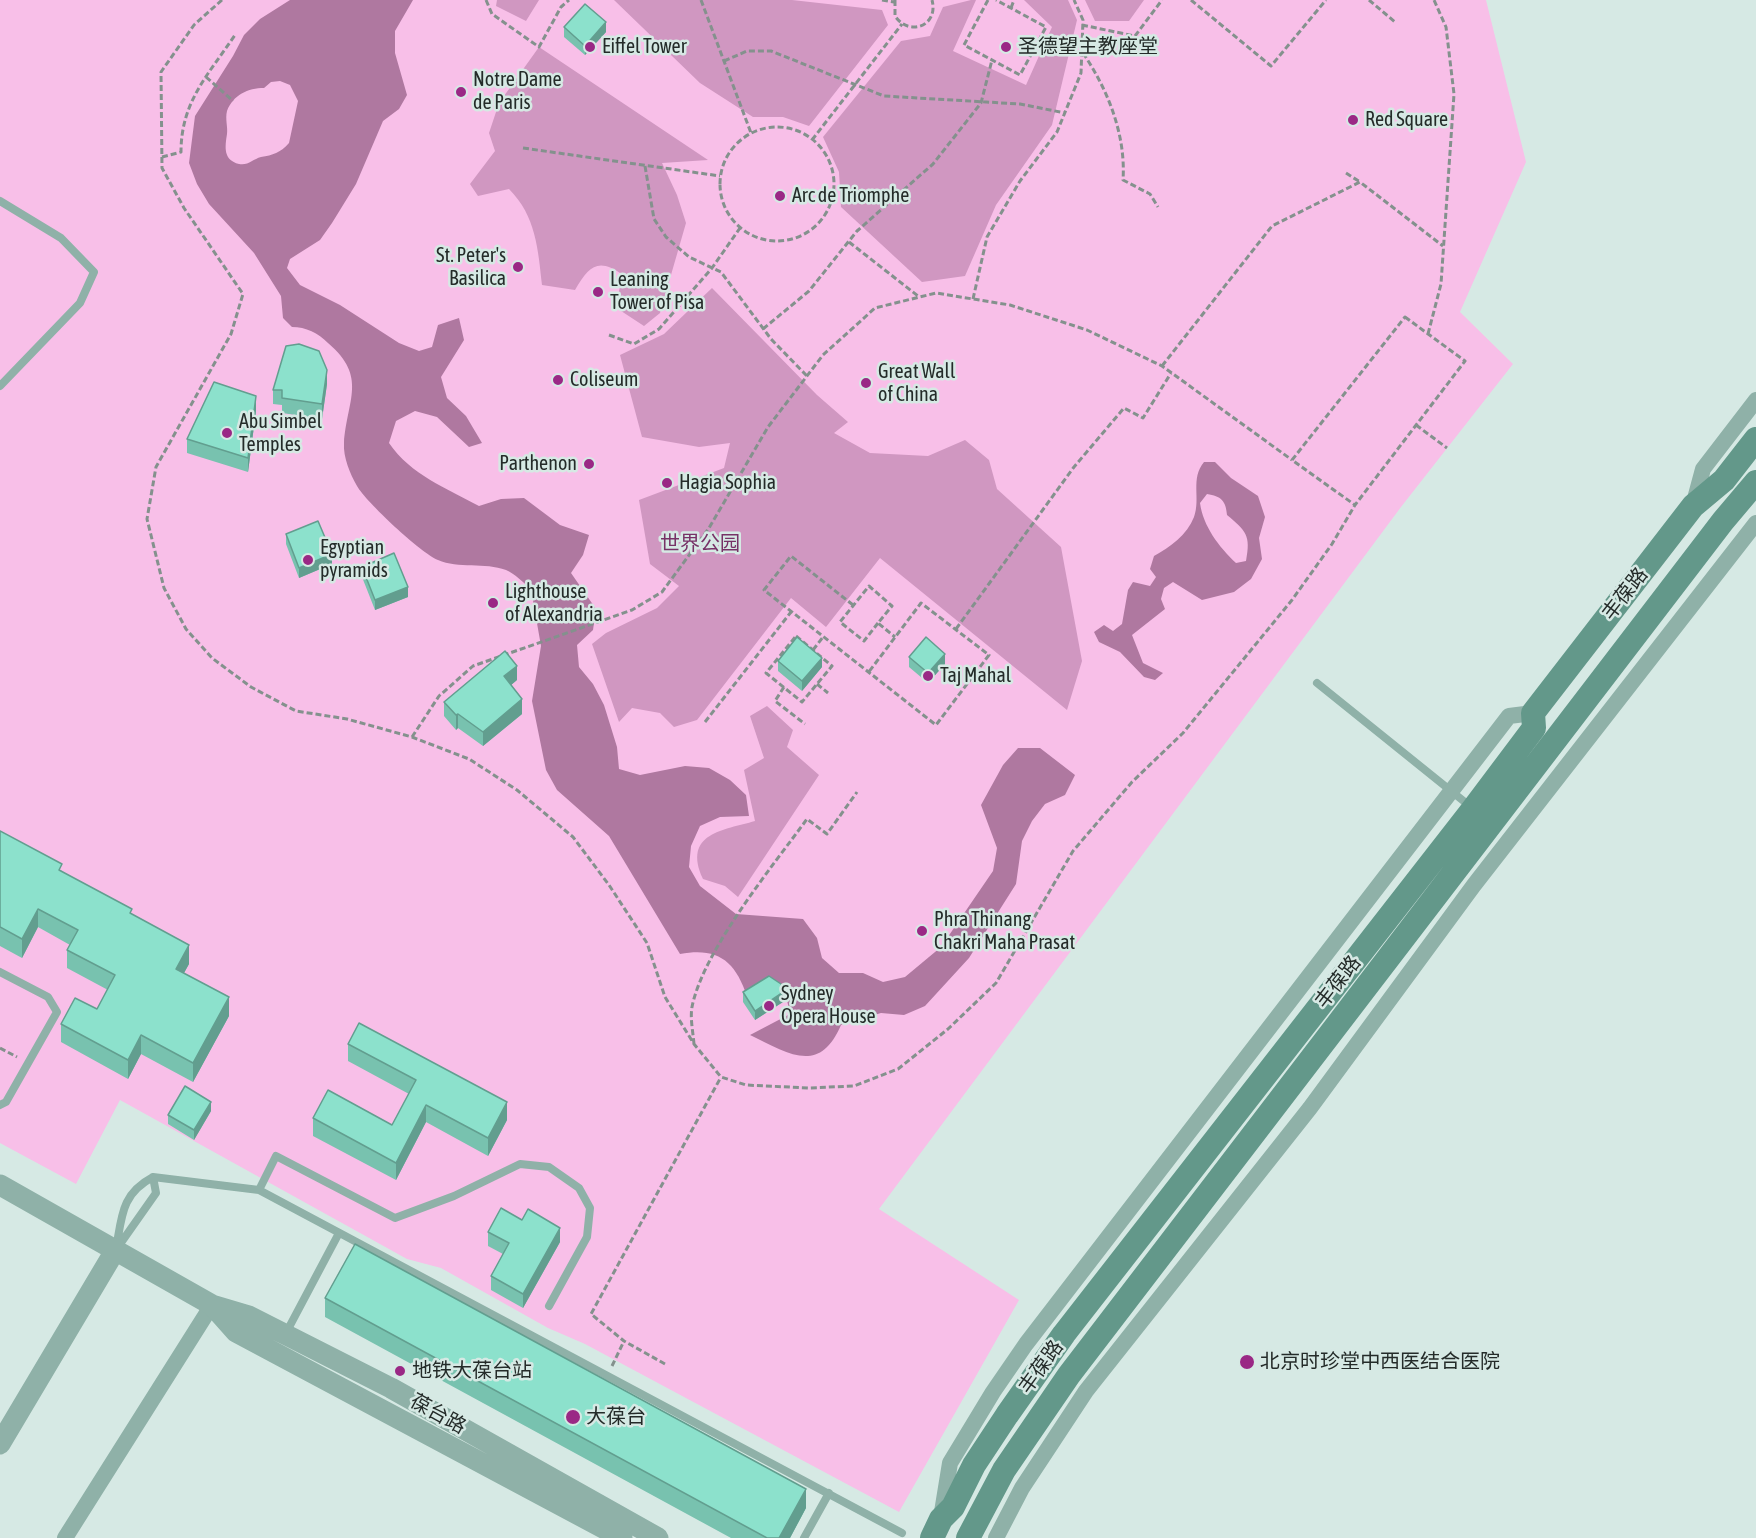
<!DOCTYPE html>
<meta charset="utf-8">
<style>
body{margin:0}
canvas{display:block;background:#d6e9e4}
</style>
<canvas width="1756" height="1538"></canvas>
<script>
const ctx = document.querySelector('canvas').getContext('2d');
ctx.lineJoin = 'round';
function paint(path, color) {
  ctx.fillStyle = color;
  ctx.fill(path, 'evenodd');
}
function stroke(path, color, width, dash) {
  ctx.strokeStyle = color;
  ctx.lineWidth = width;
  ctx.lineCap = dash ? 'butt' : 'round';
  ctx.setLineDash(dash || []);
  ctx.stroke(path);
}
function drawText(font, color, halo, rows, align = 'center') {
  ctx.font = font + ' "Asap Condensed","Noto Sans SC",sans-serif';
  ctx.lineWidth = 5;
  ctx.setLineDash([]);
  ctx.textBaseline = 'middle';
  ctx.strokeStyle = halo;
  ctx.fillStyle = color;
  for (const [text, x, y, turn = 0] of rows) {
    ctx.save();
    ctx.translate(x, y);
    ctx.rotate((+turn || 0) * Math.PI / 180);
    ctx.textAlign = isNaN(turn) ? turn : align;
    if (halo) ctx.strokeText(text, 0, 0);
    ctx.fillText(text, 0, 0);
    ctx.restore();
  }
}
const green = new Path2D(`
 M0,0H1486L1526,162L1460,312L1513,364L1401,507L879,1209L1019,1300L899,1512L585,1344L548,1328L441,1268L407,1259L120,1100L76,1184L0,1143Z`);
const forest = new Path2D(`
 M497,0H539L526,21L496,6Z
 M614,0H792L882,10L888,25L809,126L783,117H753L700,83Z
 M971,0H976L953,51L1026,85L1052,27L1024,0H1068L1077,20L1052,125L996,205L965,276L922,282L841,207L839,172L823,137L901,41L930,36L943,7Z
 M1085,0H1144L1129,21H1095Z
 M539,47L708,160L662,163L677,195L686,223L660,313L644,326L615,307L623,275C598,257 589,266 575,290L542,285C538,249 536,216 509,189L478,196L470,184L495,151L489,133L499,103Z
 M712,288L817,395L848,422L834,433L870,453L928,456L965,440L989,460L997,489L1061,547L1082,661L1067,710L880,558L826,627L791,598L697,720L674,727L660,713L632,708L619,722L592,644L606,633L657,608L679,586L650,564L639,500L724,468L730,443L699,447L642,437L620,355L664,334Z
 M767,706L793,730L787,747L819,775L738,897L725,886L703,879C682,833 724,830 755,821L744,770L764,758L750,716Z`);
const water = new Path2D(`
 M290,0H413L395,31V53L407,95L399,109L383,121L356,184L332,223L320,240L290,259L287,268L300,285L340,305L399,343L419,351L432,347L438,325L459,318L464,340L441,377L447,398L466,416L482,443L469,447L437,417L415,411L396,421L389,443C411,475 446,488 479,506L501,499L524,498L560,525L589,535L583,555L571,573L596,609L593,630L577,645L579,667L593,684L604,705L617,747L619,769L640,775L685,766L709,768L730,780L746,795L749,816L720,817L700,826L691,846L689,867L700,886L736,914L803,919L817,938L822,958L839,973H863L883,982L905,977L941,947L993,871L997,848L981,805L1003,765L1018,748H1040L1075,775L1065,795L1045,804L1032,821L1022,841L1016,884L969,958L925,1006L904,1015L881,1013L841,1025C819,1076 788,1053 750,1035L790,1014L785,991L764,984L747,996C735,961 718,947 680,954L609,836L557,790L546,770L532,701L541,646L531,589C524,583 514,573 506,570C485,562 458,569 438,560C421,553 366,502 357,486C350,474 343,457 344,443C347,400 368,377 328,343C318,333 306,327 292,327L283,318L281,296L254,253L209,204L197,184L189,163L195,116L233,56L244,35L260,19ZM280,81L290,85L298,101L289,143C280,153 273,155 261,157C253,159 248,166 239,164C223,160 225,147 227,134C228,127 225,119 227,111C233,95 248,88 264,88L271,82Z
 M1204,462H1215L1231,478L1258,496L1265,517L1259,538L1262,559L1251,579L1234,592L1202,600L1173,582L1164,588L1161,599L1165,609L1132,635L1143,663L1163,673L1155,680L1144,677L1120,652L1099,642L1094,632L1104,625L1113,631L1122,624L1128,590L1133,582L1150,586L1156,577L1150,569L1154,556C1170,547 1187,535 1194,517C1201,498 1190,479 1204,462ZM1207,494C1221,496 1226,501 1227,515C1246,531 1251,535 1246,561L1236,563C1219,547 1203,526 1200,503Z`);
const path = new Path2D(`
 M222,0L194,25L161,72L162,168L184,208L243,294L231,334L156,467L147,519L164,588L186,629L212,658L251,687L296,711L347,719L412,737L469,759L517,790L573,837L609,885L647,943L665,997L694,1044L721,1077L746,1085L809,1088L854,1086L898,1069L948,1029L996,983L1073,851L1132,782L1183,733L1292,600L1332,544L1355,505
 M486,0L492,14L539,47L561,7L569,0
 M701,0L751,133
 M882,0L894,2
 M895,0V16C909,37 939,26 932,0
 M988,0L964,45L1020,75L1046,27L996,0
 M1191,0L1271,66L1326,0
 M1369,0L1395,22
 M1011,8L1014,0
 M1082,25L1135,36L1162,0
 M1083,53C1108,90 1126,135 1123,180L1150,194L1158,207
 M724,61L747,51H771L884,96L1020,104L1065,113
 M206,77L233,101
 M720 184a57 57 0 1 1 114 0a57 57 0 1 1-114 0Z
 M812,140L902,24
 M523,148L720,176
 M162,157L181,152C181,102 208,75 235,35
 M645,166L654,219L666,237L689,257L721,272L771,339L807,376
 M1346,173L1360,182
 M849,242L918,296
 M973,299L987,237L1020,181L1057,132L1081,73L1083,20L1074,0
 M1405,317L1465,361L1355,505L1292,460Z
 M763,329L809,291L857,231L933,164L981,103L992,60
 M1428,334L1441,284L1454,94L1446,27L1434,0
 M609,335L634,344L659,329L712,268L740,228
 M1162,366L1272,226L1360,182L1443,246
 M1416,425L1447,448
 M853,605L791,556L764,590L936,725L989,655L921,603L868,673
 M878,623L864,641L840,622L869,586L892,606L878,623L895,637
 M956,629L1074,467L1124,408L1143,418L1171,373
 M796,636L832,666L802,702L766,673Z
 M813,650L823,637
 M817,684L828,693
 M784,687L775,701L805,724
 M705,722L791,612
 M412,737L439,696L473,666L632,610L662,592L709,528L768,427L823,355L875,308L936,293L1010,305L1087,330L1162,366L1292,460
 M694,1044C693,1032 690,1018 692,1007C703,951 772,867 807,819L827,834L857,792
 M0,1048L17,1057
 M665,1364L624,1341L591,1314L721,1077
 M612,1366L624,1341`);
const service = new Path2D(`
 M0,201L61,238L94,272L80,303L0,386
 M1317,683L1471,807
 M0,972L48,997L57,1012L6,1102L0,1105
 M259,1190L902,1533
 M118,1247L156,1193L153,1177
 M116,1249C122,1216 121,1194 153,1177L259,1190L276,1156L395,1218L454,1196L520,1164L549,1167L579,1188L590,1208L587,1237L549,1306
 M286,1333L339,1233
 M804,1538L829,1493`);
const minor = new Path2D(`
 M1693,506L1703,469L1756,400
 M941,1518L950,1463L993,1392L1026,1344L1509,716L1533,713
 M65,1538L212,1305
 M996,1538L1022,1488L1086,1391L1310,1108L1474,885L1756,523`);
const tertiary = new Path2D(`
 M0,1185L212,1305L249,1316L391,1388L658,1538
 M212,1305L236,1332L622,1538
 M0,1444L116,1249`);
const secondary = new Path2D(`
 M932,1538L941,1519L953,1507L974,1465L1007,1415L1064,1334L1473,809L1534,728L1533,713L1693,506L1724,480L1756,439
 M968,1538L1004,1470L1069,1375L1723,521L1756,482`);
const wall = new Path2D(`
 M564,27L606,32L585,55L564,37Z
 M327,384L322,419L282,413V405L273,404V390Z
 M256,411L248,472L187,453V439Z
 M286,534L332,564L299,578L286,544Z
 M362,567L408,597L375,610L362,577Z
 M909,657L945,664L928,683L909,667Z
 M778,661L822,667L802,691L778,671Z
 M517,680L511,685L522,714L483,746L458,728L456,730L444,716V702Z
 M0,831L62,871L132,915L189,964L184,973L229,1016L193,1082L141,1054L128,1079L61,1042V1024L97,1009L108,990L67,968V950L70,945L38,927L22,958L0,946Z
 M743,992L783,1002L755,1020L743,1002Z
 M348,1044L507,1120L488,1156L426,1122L396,1180L313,1136V1118L392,1125L409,1094L348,1061Z
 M211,1111L194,1140L168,1124V1115Z
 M488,1232L560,1242L523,1308L491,1290V1276L503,1254L488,1246Z
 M325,1298L806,1508L790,1538H731L325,1317Z`);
const shadedWall = new Path2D(`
 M606,22V32L585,55V46Z
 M327,370V384L322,419V404Z
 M256,396V411L248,472V458Z
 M332,554V564L299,578V568Z
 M408,587V597L375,610V600Z
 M945,654V664L928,683V673Z
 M822,658V667L802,691V681Z
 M517,666V680L504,691V676Z
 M522,699V714L483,746V732Z
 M458,714V728L456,730V715Z
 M38,909V927L22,958V939Z
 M189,945V964L176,987V969Z
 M783,992V1002L755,1020V1011Z
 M229,997V1016L193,1082V1063Z
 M141,1035V1054L128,1079V1060Z
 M211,1102V1111L194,1140V1130Z
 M507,1102V1120L488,1156V1138Z
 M426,1105V1122L396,1180V1163Z
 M560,1228V1242L523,1308V1294Z
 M806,1489V1508L790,1538H779Z`);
const building = new Path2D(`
 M585,4L606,22L585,46L564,27Z
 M299,344L319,351L327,370L322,404L282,398V390H273L286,346Z
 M214,382L256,396L248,458L187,439Z
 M318,521L332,554L299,568L286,534Z
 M394,553L408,587L375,600L362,567Z
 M797,637L822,658L802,681L778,661Z
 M926,637L945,654L928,673L909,657Z
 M505,651L517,666L504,676L522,699L483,732L458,714L456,715L444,702Z
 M0,831L62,864L59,870L132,909L130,913L189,945L176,969L229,997L193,1063L141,1035L128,1060L61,1024L75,998L97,1009L115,975L67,950L78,930L38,909L22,939L0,927Z
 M769,976L781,984L783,992L755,1011L743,992Z
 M359,1023L507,1102L488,1138L426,1105L396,1163L313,1118L328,1090L392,1125L416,1080L348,1044Z
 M185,1086L211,1102L194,1130L168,1115Z
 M501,1208L522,1220L528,1209L560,1228L523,1294L491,1276L509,1243L488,1232Z
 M355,1244L806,1489L779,1538H767L325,1298Z`);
const markers = [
 [590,47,6,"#9a2885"],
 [1006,47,6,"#9a2885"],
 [461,92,6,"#9a2885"],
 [1353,120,6,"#9a2885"],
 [780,196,6,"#9a2885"],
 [518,267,6,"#9a2885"],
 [598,292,6,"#9a2885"],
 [558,380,6,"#9a2885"],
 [866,383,6,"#9a2885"],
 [227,433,6,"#9a2885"],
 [589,464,6,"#9a2885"],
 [667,483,6,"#9a2885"],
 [308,560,6,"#9a2885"],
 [493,603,6,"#9a2885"],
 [928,676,6,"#9a2885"],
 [922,931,6,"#9a2885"],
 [769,1006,6,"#9a2885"],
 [1247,1362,8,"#9a2885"],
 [400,1371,6,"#9a2885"],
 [573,1417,8,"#9a2885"]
];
const poiNames = [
 ["Eiffel Tower",602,47],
 ["圣德望主教座堂",1018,47],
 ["Notre Dame",473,80],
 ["de Paris",473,103],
 ["Red Square",1365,120],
 ["Arc de Triomphe",792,196],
 ["St. Peter's",506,256,"right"],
 ["Basilica",506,279,"right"],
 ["Leaning",610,280],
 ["Tower of Pisa",610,303],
 ["Great Wall",878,372],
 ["of China",878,395],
 ["Coliseum",570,380],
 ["Abu Simbel",239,422],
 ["Temples",239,445],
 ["Parthenon",577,464,"right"],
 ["Hagia Sophia",679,483],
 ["Egyptian",320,548],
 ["pyramids",320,571],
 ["Lighthouse",505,592],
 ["of Alexandria",505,615],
 ["Taj Mahal",940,676],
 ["Phra Thinang",934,920],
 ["Chakri Maha Prasat",934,943],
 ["Sydney",781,994],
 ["Opera House",781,1017],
 ["北京时珍堂中西医结合医院",1260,1362],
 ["地铁大葆台站",412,1371],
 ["大葆台",586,1417]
];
const parkNames = [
 ["世界公园",700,544]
];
const streetNames = [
 ["丰葆路",1625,594,-52],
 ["丰葆路",1338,982,-52],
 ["丰葆路",1041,1367,-54],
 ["葆台路",438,1414,29]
];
paint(green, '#f8bfe8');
paint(forest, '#d097c1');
paint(water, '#af78a0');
stroke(path, '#84918d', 3, [6, 3]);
stroke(service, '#8fb1a8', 8);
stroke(minor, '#8fb1a8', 16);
stroke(tertiary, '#8fb1a8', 21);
stroke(secondary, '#63988a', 24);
paint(wall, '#78c2af');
paint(shadedWall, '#629e8f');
paint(building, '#8ce1cc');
stroke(building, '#629e8f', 1.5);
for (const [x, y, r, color] of markers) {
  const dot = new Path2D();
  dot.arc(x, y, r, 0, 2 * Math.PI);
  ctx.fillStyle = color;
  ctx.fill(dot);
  stroke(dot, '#d6e9e4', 2);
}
drawText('20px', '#242b29', '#d6e9e4', poiNames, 'left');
drawText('20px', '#773267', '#d6e9e4', parkNames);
drawText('20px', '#242b29', '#d6e9e4', streetNames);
</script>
